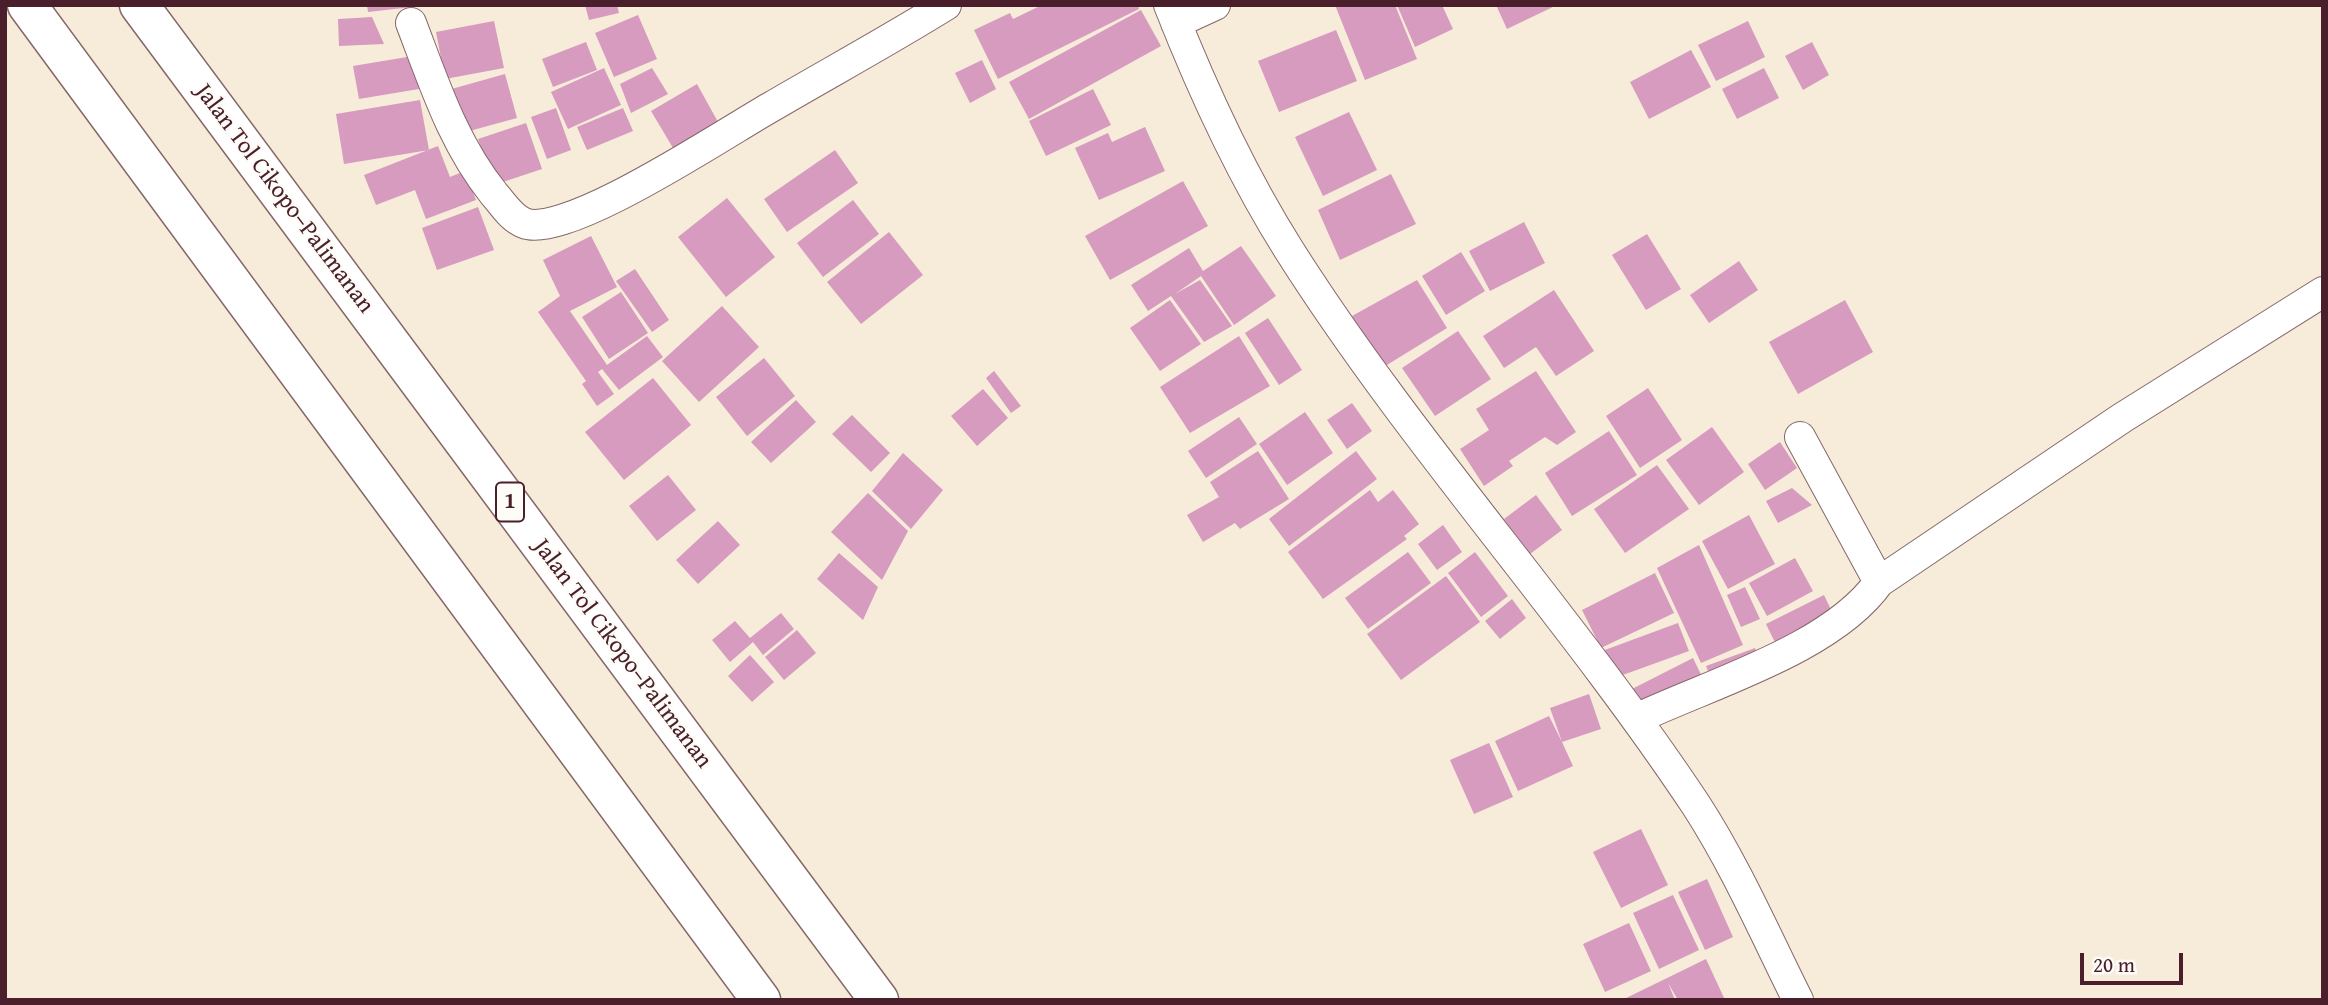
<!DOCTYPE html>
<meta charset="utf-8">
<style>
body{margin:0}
#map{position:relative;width:2328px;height:1005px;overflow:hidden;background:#f6ecd9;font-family:"Gentium Book Plus",serif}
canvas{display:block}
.frame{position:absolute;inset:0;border:7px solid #4a1f2b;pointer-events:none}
.scale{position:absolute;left:2080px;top:953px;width:103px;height:32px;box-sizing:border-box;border:4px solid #4a1f2b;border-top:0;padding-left:9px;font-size:21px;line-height:24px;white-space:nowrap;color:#4a1f2b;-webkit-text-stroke:5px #fdfcf7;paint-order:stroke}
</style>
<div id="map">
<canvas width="2328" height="1005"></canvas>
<div class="frame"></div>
<div class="scale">20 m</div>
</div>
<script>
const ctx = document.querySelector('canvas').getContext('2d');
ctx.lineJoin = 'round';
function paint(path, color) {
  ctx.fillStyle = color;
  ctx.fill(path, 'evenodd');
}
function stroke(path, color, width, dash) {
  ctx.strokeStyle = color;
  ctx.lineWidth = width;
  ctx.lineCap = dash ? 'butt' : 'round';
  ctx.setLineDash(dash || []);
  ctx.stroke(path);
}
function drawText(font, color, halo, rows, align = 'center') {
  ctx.font = font + ' "Gentium Book Plus",serif';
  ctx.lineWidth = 5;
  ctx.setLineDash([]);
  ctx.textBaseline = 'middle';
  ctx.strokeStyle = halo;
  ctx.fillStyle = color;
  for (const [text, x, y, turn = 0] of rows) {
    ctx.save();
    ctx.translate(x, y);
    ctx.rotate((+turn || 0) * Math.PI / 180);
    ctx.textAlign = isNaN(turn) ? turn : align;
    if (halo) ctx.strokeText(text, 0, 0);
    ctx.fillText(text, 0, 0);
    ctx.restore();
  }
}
const building = new Path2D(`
 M367,5H412V7L368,12Z
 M585,5H617L619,13L589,20Z
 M1042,5H1138L1139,9L998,79L974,30L1010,13L1013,19Z
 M1335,5H1395L1417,59L1365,80Z
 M1397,5H1442L1453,29L1415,47Z
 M1496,5H1557L1507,29Z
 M1141,10L1161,46L1029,119L1009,82Z
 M638,15L657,59L614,77L595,33Z
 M372,17L384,44L339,46L338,19Z
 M494,21L504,68L445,79L436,32Z
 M1748,21L1765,57L1716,81L1698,45Z
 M1336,30L1357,81L1279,112L1258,61Z
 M586,42L597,70L553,87L542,59Z
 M1812,42L1829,75L1803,90L1785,56Z
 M1691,50L1711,87L1649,119L1630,82Z
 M413,56L419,89L359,99L353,66Z
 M982,60L996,89L970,103L955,73Z
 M604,68L621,105L568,129L551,92Z
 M652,68L668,94L631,113L620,84Z
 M1764,68L1779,98L1737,119L1722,89Z
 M505,74L517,118L462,133L448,90Z
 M697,84L718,122L673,148L651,111Z
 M1093,89L1111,125L1046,156L1029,121Z
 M420,100L429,150L344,164L336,114Z
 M556,108L571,150L547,159L531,117Z
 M623,108L633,131L587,150L577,127Z
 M1349,112L1377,170L1323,196L1295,137Z
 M526,123L542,169L494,185L478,139Z
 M1145,127L1165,171L1099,200L1075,148L1108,133L1112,142Z
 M438,146L450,177L465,171L476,200L426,219L415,190L376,205L364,175Z
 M835,150L858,183L787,232L764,199Z
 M1391,174L1416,224L1340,260L1318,210Z
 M1183,181L1208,226L1110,280L1085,236Z
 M727,198L775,257L726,297L678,237Z
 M853,200L879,234L823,277L797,243Z
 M478,207L494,250L437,270L422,228Z
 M1524,222L1545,263L1490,291L1469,251Z
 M889,232L923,275L861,324L827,282Z
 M1647,234L1681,289L1646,310L1612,255Z
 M591,236L617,287L570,311L607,365L647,336L663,357L619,390L602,369L598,372L614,394L597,406L582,384L586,381L538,312L560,296L543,260Z
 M1241,246L1276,296L1234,325L1201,276L1175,294L1200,280L1232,326L1204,342L1171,296L1148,311L1131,285L1189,248L1203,271Z
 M1461,252L1485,291L1446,315L1422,276Z
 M1739,261L1758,290L1709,323L1690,295Z
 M635,269L669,320L652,332L616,281Z
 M1417,280L1447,328L1382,368L1352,316Z
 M1554,290L1594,351L1556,376L1536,347L1504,368L1483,336Z
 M621,292L648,333L609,359L582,317Z
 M1170,300L1201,344L1160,371L1130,328Z
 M1845,300L1873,352L1798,394L1769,342Z
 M722,306L759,347L699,402L662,361Z
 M1268,318L1302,370L1279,385L1245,333Z
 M1458,331L1491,379L1435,416L1402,368Z
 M1239,336L1270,386L1190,433L1160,387Z
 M764,358L795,396L747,436L716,397Z
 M994,371L1021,406L1011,413L986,378Z
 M1536,371L1576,432L1557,445L1545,437L1509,461L1513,466L1484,486L1460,449L1489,430L1476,409Z
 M653,378L691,425L624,480L585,432Z
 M1648,388L1682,440L1640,468L1606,416Z
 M983,389L1008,418L977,446L951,416Z
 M796,400L816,422L771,463L751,442Z
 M1352,403L1372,431L1347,449L1327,420Z
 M1305,412L1333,453L1287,485L1259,444Z
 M852,415L890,453L871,472L832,434Z
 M1239,417L1257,444L1206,478L1188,451Z
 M1712,427L1744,472L1699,505L1666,460Z
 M1609,431L1637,475L1572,516L1545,473Z
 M1780,442L1797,468L1765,490L1748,464Z
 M1258,451L1289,499L1240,529L1235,523L1203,542L1187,515L1219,497L1210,482Z
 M1356,451L1377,479L1289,546L1269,519Z
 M903,453L943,490L911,529L872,491Z
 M1657,465L1689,509L1625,553L1594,509Z
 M668,475L696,510L657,541L629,506Z
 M1792,488L1812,505L1778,523L1766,501Z
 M1370,490L1378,502L1393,490L1419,524L1404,536L1407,539L1323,599L1288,552Z
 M868,493L908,531L882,580L831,532Z
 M1536,495L1562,530L1530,554L1504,519Z
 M1749,515L1775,564L1728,589L1702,541Z
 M718,521L740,545L698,584L676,560Z
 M1443,525L1462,552L1437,570L1418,544Z
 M1699,545L1743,645L1701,663L1657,568Z
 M1408,552L1431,583L1368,629L1345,598Z
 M1475,552L1508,596L1481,617L1448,573Z
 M839,553L878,587L863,620L817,579Z
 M1795,558L1813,591L1767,616L1749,583Z
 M1655,573L1674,613L1601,648L1582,610Z
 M1446,576L1480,622L1401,680L1367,634Z
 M1745,587L1760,619L1741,627L1727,595Z
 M1824,595L1842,633L1785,663L1766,624Z
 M1512,599L1526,618L1500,639L1485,621Z
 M781,613L794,629L763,655L753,642L730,662L712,640L735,621L750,638Z
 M1678,623L1689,651L1620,676L1602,651Z
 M797,630L816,653L784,680L765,657Z
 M1755,648L1767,679L1718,697L1706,666Z
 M750,655L774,682L752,702L728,676Z
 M1693,658L1711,695L1650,725L1632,689Z
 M1589,694L1601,729L1562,742L1573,766L1518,791L1495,741L1549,716L1562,742L1550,708Z
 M1489,743L1513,797L1474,814L1450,760Z
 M1641,829L1668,885L1621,908L1593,852Z
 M1707,879L1733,937L1705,950L1678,892Z
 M1673,895L1699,950L1659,969L1633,913Z
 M1629,923L1651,971L1605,992L1583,944Z
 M1706,959L1725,1000H1678L1668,983L1675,1000H1622Z`);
const street = new Path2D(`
 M1169,5C1202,89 1241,174 1289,250C1412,444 1569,614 1696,805C1735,865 1766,936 1798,1000
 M411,23C434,83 453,143 494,194C503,204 511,218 524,223C566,240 728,131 771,107C829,73 888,41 946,5
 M1176,23L1215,5
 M1879,582L2122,418L2323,292
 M1636,719C1709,684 1832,649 1879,582L1800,437`);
const highway = new Path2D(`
 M27,5L761,1000
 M139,5L879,1000`);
const shields = [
 [510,502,28]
];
const shieldNames = [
 ["1",510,502]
];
const streetNames = [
 ["Jalan Tol Cikopo–Palimanan",284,199,53],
 ["Jalan Tol Cikopo–Palimanan",622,654,53]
];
paint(building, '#d69bbf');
stroke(street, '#866768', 32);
stroke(highway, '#866768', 41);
stroke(street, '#fff', 30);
stroke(highway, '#fff', 38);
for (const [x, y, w] of shields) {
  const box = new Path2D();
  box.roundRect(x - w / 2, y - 19.5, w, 39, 5);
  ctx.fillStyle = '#fdfcf7';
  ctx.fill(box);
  stroke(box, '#4a1f2b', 2);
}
drawText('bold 23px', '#4a1f2b', null, shieldNames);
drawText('24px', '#4a1f2b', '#fdfcf7', streetNames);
</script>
